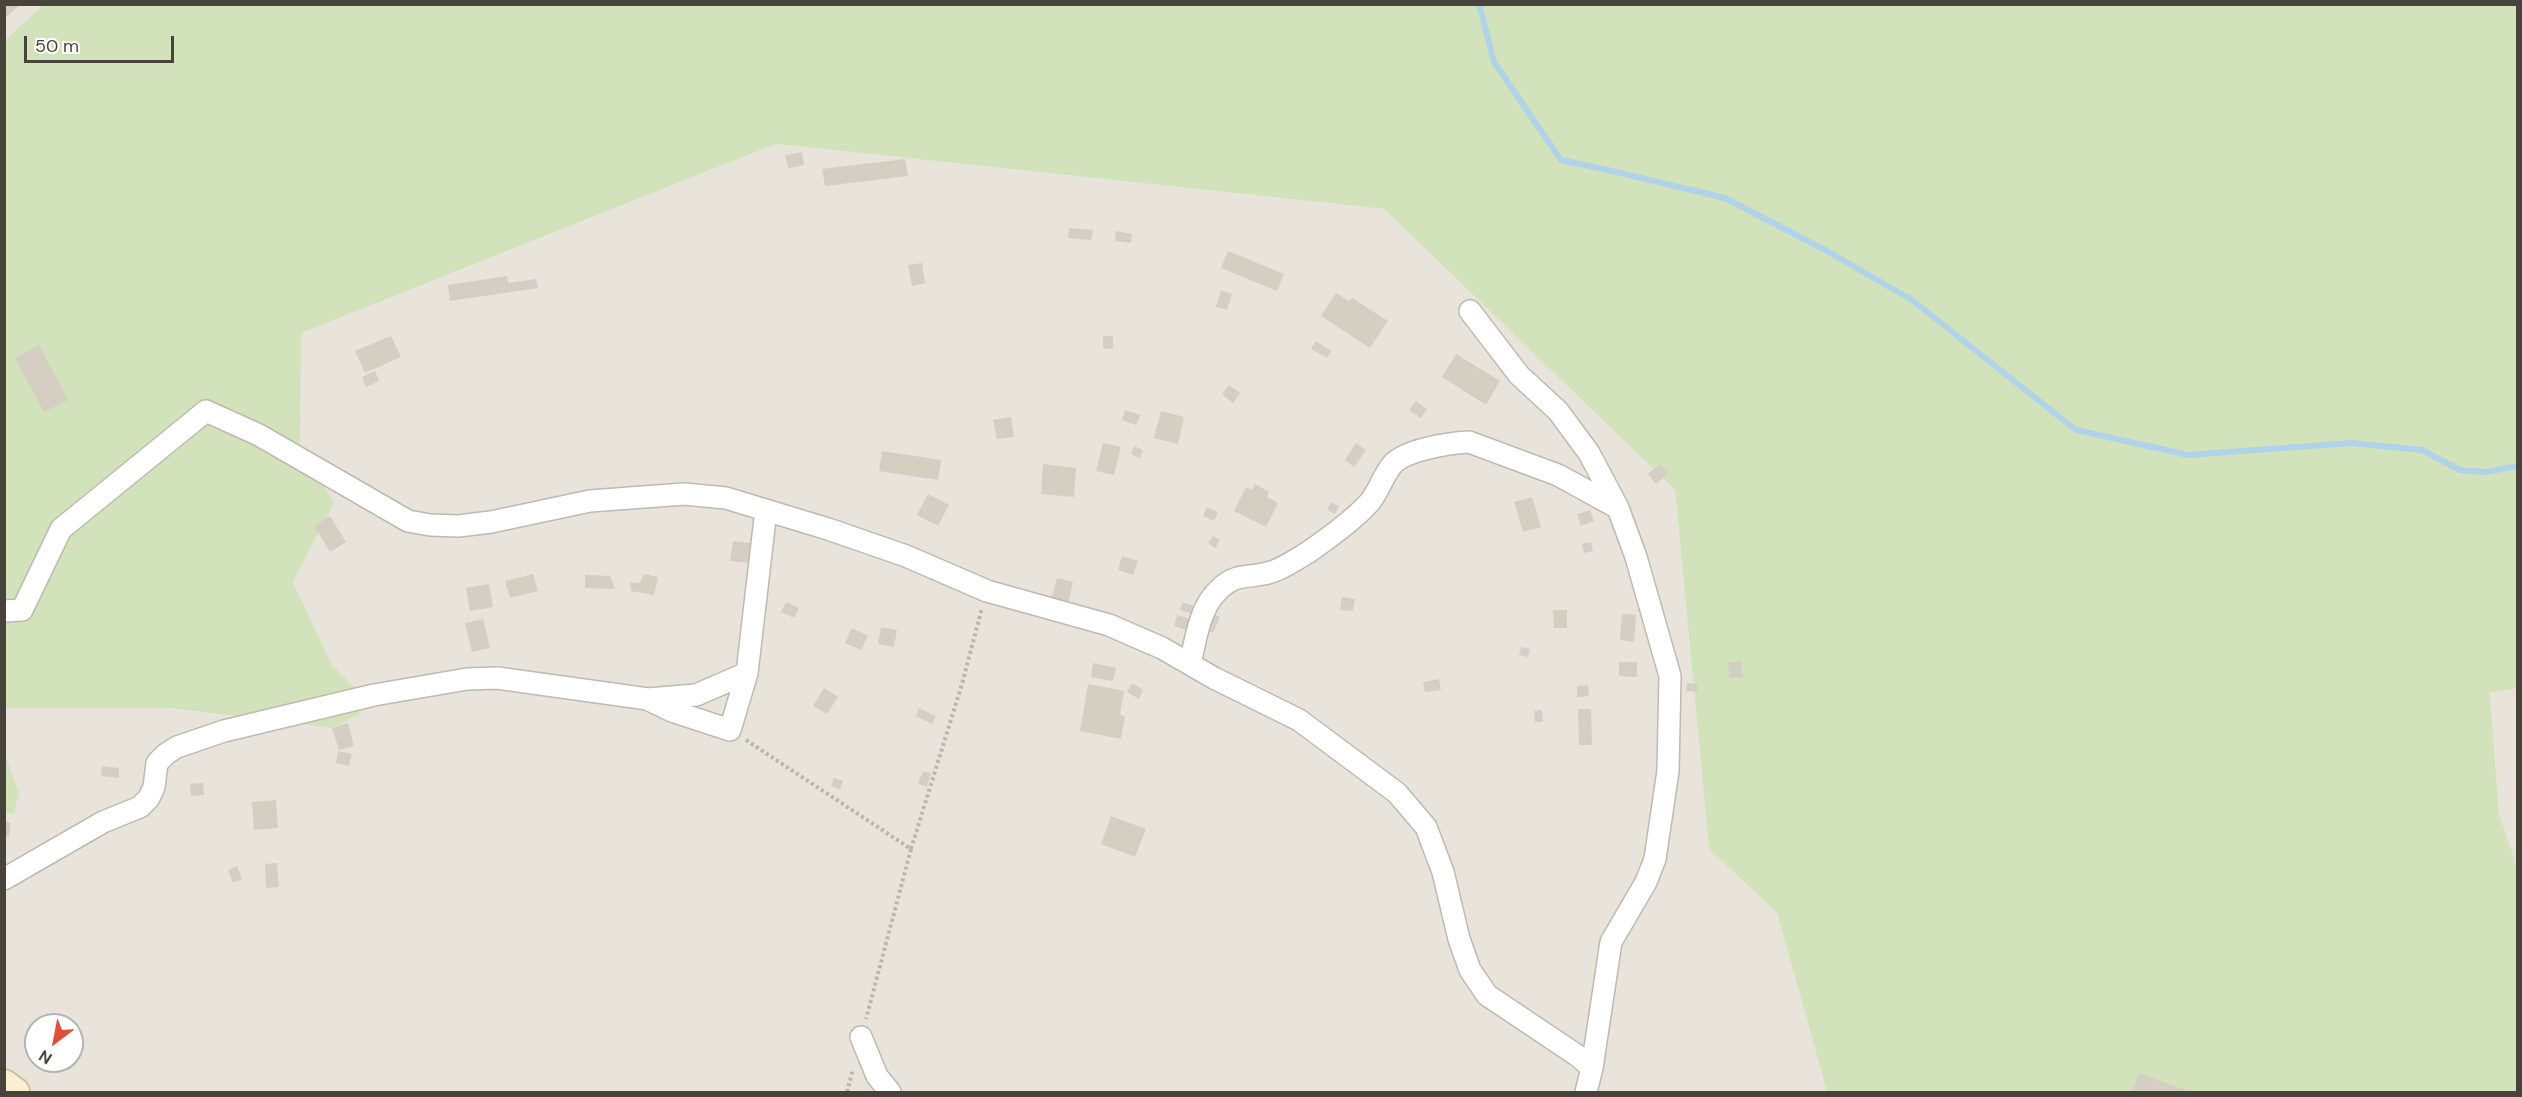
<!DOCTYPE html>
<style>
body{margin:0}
#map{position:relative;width:2522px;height:1097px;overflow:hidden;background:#f4f2ed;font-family:"DM Sans",sans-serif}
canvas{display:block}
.frame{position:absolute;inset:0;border:6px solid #48433b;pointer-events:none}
.north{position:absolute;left:24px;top:1013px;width:60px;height:60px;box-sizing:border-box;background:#fff;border:2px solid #b6b4b1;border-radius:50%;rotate:212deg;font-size:16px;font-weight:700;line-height:24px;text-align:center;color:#48433b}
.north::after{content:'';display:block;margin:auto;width:21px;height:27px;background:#e04f38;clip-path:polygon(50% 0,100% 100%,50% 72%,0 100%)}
.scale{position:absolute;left:24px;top:36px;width:150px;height:27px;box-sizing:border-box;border:3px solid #48433b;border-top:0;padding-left:8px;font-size:18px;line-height:21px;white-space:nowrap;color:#48433b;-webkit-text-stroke:4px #fff;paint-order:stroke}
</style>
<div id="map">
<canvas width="2522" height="1097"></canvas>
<div class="frame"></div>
<div class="north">N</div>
<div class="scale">50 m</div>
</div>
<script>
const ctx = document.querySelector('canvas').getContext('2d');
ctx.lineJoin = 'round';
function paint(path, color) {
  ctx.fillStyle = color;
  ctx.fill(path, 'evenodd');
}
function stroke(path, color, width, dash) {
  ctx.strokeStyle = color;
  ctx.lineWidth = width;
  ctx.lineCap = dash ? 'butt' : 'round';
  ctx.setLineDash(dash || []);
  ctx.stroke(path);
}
const residential = new Path2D(`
 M5,5H43L5,40Z
 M776,144L1384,209L1675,490L1709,849L1777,913L1827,1092H5L4,708H169L332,728L355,688L332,665L293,582L334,503L300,448V333ZM36,1025H72V1061H36Z
 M2517,688V866L2499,813L2490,693Z`);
const green = new Path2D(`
 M43,5H2517L2518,688L2490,693L2499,813L2517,866V1092H1827L1777,913L1709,849L1675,490L1384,209L776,144L301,333L300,448L334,503L293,582L332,665L355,688L360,714L332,728L169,708H5V40Z
 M5,755L19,793L14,813H5Z`);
const stream = new Path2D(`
 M1479,4L1494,62L1561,160L1612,171L1725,198L1829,252L1912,300L2076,430L2188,455L2352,443L2422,450L2460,470L2485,472L2518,466`);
const building = new Path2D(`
 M4,4H21L4,19Z
 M802,152L804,165L788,168L785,155Z
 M905,159L908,176L825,186L822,169Z
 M1069,228L1093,230L1091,240L1068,238Z
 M1116,231L1132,234L1131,243L1115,241Z
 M1228,251L1284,274L1277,291L1221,268Z
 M922,263L925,283L912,286L908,265Z
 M507,276L508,283L536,279L538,288L450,301L448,285Z
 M1221,290L1232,294L1227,310L1216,307Z
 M1336,293L1349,301L1352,298L1388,321L1370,348L1321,316Z
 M391,336L401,357L365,373L355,351Z
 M1103,336H1113V349L1103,348Z
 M1316,341L1331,351L1327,358L1311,349Z
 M39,345L68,400L44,412L15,358Z
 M1456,354L1500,381L1486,405L1442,377Z
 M375,371L379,381L366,387L362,377Z
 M1229,385L1240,393L1233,403L1222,394Z
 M1416,401L1427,409L1421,418L1409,410Z
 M1125,410L1140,415L1136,425L1122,420Z
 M1161,411L1184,417L1178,444L1154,438Z
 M1011,417L1014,437L997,439L993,420Z
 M1103,443L1121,447L1114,475L1096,471Z
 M1356,443L1366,450L1354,467L1345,460Z
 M1134,446L1143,450L1140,458L1131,454Z
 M882,451L941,460L938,480L879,471Z
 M1043,464L1076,468L1074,497L1041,494Z
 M1660,464L1668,474L1656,484L1648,474Z
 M1255,484L1269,492L1267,497L1278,503L1266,527L1234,511L1246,487L1252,490Z
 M928,494L949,505L938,526L917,515Z
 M1532,497L1541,527L1523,532L1514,502Z
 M1331,502L1339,506L1335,514L1327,510Z
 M1207,507L1218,512L1214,521L1203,516Z
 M1590,510L1594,521L1581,526L1577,514Z
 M330,516L346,542L330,552L314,526Z
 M1213,536L1220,540L1215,548L1208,543Z
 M733,541L759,544L757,564L730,561Z
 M1591,542L1593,551L1584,553L1582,544Z
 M1122,556L1138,561L1133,575L1118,570Z
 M533,574L538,591L510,598L505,581Z
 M644,574L658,577L654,595L631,591L630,582L640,583Z
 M585,575L610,576L615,589L585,588Z
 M1057,578L1073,582L1067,608L1050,604Z
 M489,584L493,607L470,611L466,588Z
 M1342,597L1355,599L1353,611L1340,610Z
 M786,602L799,608L794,618L781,612Z
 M1183,602L1202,609L1200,616L1180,610Z
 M1553,610H1567V628H1554Z
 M1210,613L1220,617L1213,633L1204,629Z
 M1622,614L1636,615L1634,642L1620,640Z
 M1177,615L1199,622L1195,633L1174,626Z
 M483,619L490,648L472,652L465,623Z
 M881,627L897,630L894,647L878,644Z
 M852,628L868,636L861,650L845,643Z
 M1521,647L1530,649L1528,657L1519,655Z
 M1741,661L1743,677L1730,678L1728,663Z
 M1619,662H1637V677L1619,676Z
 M1093,663L1116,668L1113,681L1091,677Z
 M1439,679L1441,690L1425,692L1423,682Z
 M1132,683L1143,690L1139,699L1127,692Z
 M1687,683L1697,684V692L1686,691Z
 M1088,684L1124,691L1120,714L1125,717L1121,739L1080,731Z
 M1588,685L1589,696L1577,697V686Z
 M824,688L838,697L827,714L813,706Z
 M919,708L936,716L932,724L916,716Z
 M1578,709H1591L1592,745H1579Z
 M1542,710L1543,722H1535L1534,711Z
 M348,723L354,746L339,750L332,728Z
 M338,751L352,754L349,766L336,763Z
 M102,766L119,768V778L101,776Z
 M923,771L931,773L927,787L918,784Z
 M834,778L843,781L840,790L831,786Z
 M203,783L204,795L191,796L190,784Z
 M276,800L278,828L254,830L252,802Z
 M1111,816L1146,829L1135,857L1101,844Z
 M4,821L11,823L9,837L4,836Z
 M277,863L279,887L266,888L265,864Z
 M237,866L242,879L233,883L228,870Z
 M2139,1073L2191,1092H2132Z`);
const path = new Path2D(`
 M746,740L911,849L866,1019
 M911,849L962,684L982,608
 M847,1092L853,1069`);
const street = new Path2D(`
 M1470,311L1519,375L1558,411L1589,453L1618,508L1636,557L1670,676L1668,771L1655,859L1646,882L1611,942L1592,1068L1586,1092
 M4,611L22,610L61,529L206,411L259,435L408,521L430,525L458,526L491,522L590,501L684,494L726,498L828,529L906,556L987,591L1109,625L1162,648L1214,678L1299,720L1397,793L1426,827L1443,872L1459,939L1470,970L1487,995L1578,1056L1592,1068
 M1190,664C1195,643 1199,612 1214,595C1235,570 1246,580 1271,572C1282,569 1297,559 1307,553C1326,540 1352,521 1368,504C1378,494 1382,477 1392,465C1404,450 1449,443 1469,442L1558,475L1618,508
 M649,700L672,711L730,730L747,673L766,510
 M4,879L103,822L140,807L149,798L154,787L157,763L166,754L177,747L224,731L374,695L467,679L497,678L648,699L696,695L747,673
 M861,1037L877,1076L890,1092`);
const secondary = new Path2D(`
 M4,1084L15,1092`);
paint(residential, '#e8e4db');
paint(green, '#d2e3bb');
stroke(stream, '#b1d3e9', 6);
paint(building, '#d5cec3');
stroke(street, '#bfb9b0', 24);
stroke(secondary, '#cec2a2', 32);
stroke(path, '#bfb5a3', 4, [3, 3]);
stroke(street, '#fff', 21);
stroke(secondary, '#f9efd2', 28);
</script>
